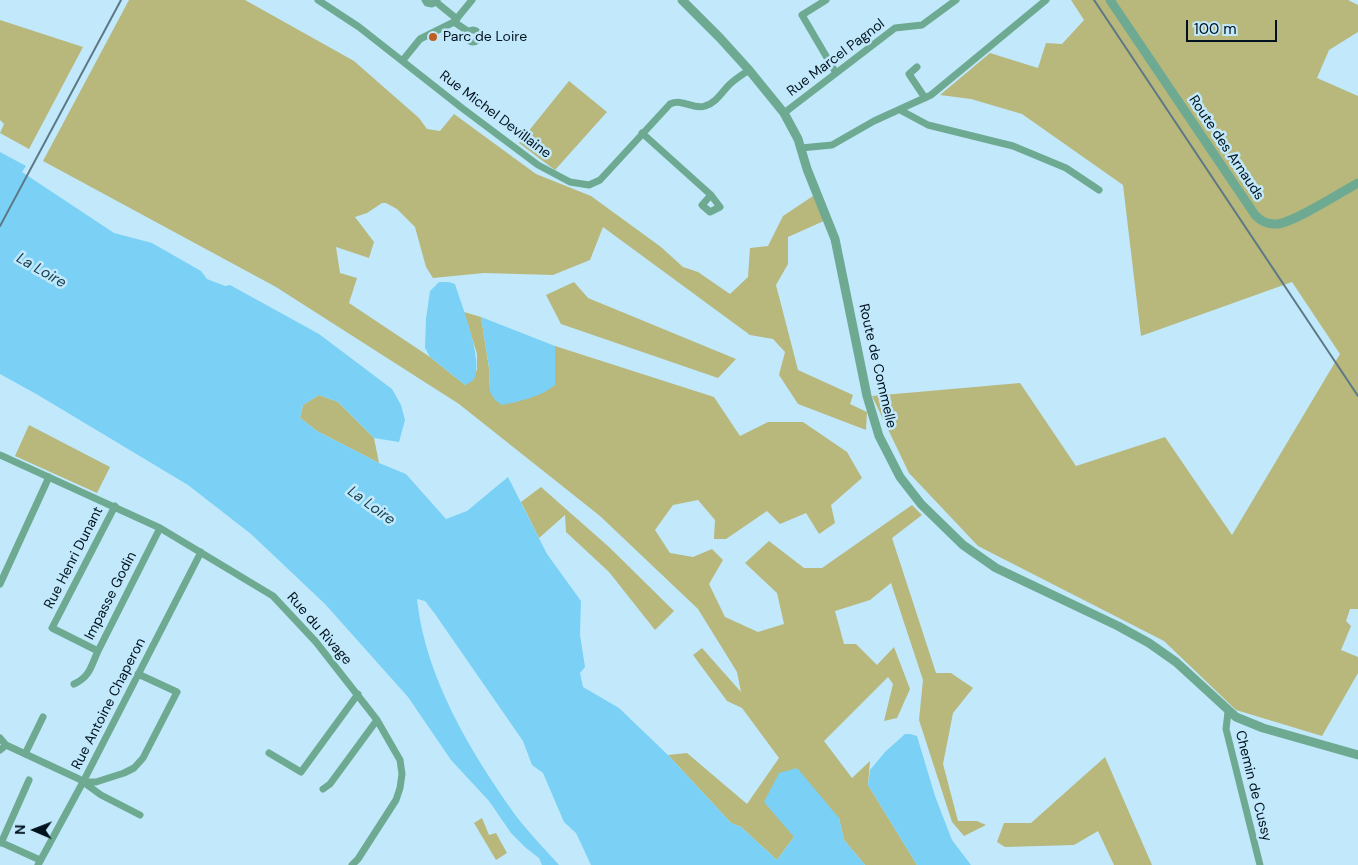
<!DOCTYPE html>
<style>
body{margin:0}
#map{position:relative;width:1358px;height:865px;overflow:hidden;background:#c1e9fb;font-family:"DM Sans",sans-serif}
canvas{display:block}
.north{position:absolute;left:10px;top:805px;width:50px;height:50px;-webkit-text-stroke:4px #c1e9fb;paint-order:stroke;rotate:271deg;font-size:14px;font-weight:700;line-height:20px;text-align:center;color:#00121d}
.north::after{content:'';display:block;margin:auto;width:18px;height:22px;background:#00121d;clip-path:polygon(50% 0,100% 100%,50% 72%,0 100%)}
.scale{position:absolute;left:1186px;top:20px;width:91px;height:22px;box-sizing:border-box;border:2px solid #00121d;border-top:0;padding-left:6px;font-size:15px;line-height:18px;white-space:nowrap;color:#00121d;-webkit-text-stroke:4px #c1e9fb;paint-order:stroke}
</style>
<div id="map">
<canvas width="1358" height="865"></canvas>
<div class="north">N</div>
<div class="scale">100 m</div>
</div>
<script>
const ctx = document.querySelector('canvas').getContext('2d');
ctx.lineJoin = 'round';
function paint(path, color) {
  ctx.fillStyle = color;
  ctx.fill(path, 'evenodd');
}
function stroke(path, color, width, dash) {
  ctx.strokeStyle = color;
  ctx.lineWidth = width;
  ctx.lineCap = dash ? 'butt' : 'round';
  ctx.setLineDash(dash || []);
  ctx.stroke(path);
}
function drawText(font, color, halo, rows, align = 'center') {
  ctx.font = font + ' "DM Sans",sans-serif';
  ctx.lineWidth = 5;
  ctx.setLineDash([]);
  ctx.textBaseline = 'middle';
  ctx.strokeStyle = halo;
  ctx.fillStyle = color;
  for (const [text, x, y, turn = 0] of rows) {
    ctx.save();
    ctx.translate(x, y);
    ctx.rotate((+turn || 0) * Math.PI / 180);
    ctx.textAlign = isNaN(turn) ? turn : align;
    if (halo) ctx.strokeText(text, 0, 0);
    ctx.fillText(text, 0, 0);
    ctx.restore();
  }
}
const green = new Path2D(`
 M129,0H245L354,61L419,118L427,129L440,131L454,114L536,174L591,196L661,247L683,267L698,272L730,294L748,277L750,248L768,246L783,216L813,196L826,220L788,237V264L776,285L798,370L853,395L850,404L867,412L866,430L798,404L779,375L785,352L773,339L750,335L603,227L590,260L553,275L484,273L433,278L426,267L415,227L397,209L386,203H382L367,213L355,217L374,242L369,258L336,247L340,273L357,278L349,303L430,357L465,385L477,370V354L464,312L481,317L489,368L490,391L555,385V346L714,397L740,436L768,422H803L847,452L862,478L831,505L835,523L819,534L806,513L780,524L767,511L726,539H714L715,520L698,500L673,505L655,530L670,553L693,557L712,549L723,560L709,584L725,617L758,632L784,624L777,593L745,563L769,541L804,568H822L912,505L922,515L892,538L936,673H951L973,688L953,713L943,764L958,821H977L986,825L964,836L952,822L919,720L923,680L891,583L870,600L835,611L844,644H856L877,665L894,647L910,689L897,718L884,721L893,684L888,677L824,741L852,778L870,761L868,785L917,865H865L844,840L839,818L794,837L777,860L741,827L731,823L668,755L687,753L747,804L779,758L742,708L727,701L693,655L702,648L741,692L737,672L698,609L600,516L459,404L276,287L43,161Z
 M1071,0H1348L1358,5V32L1329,50L1317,78L1358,96V609H1350L1346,621L1351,626L1341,650L1358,657V673L1322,736L1236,710L1164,641L978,546L909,473L872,396L1020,383L1076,466L1165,437L1232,535L1340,354L1292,282L1141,336L1123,185L1022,114L971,99L940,95L990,53L1038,68L1046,43L1062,44L1084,20Z
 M0,20L83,47L29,149L0,133L4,124L0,120Z
 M569,81L607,112L555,170L519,143Z
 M574,282L588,298L736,359L718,378L561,324L546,295Z
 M319,395L338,402L374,438L379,463L317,431L300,418L303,405Z
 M29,425L110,467L97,493L15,456Z
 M541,487L609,547L674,611L655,630L609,572L566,532L565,515L539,538L521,502Z
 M1105,757L1152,865H1114L1098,831L1074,845L1005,847L997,842L1004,823H1031Z
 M482,818L489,835L496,833L507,853L496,860L474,823Z`);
const water = new Path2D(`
 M0,152L26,166L22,172L114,233L152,243L201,271L207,279L225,286L230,285L319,334L392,389L401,405L405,420L399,442L374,438L338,402L319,395L303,405L300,418L317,431L379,463L406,474L446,519L467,511L508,477L547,554L581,601L580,635L585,667L580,673L583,687L619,708L668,755L731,823L741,827L777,860L794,837L764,802L779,773L797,768L839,818L844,840L865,865H591L576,833L564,822L543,773L532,765L523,741L435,614L425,601L417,599C425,677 471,753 516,816C529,833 545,849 559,865H542L539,858L526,848L511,833L489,801L451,760L408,697L325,604L251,534L188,485L38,395L0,374Z
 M439,282H449L455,284C461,304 484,360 474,379C472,382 468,383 465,385L430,357L425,348L426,319L430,291Z
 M481,317L555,346V385C540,397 521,401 502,405L495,400L490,392L489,367Z
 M905,734H910L917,736L935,796L952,840L971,865H917L868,785L870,770L885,752Z`);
const minor = new Path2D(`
 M318,0L359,27L462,108L538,165L570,182L589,185L600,180L670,104C683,98 693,110 705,106C716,103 722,92 729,85C735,79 742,75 749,70
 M425,0L427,3L432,4L437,0
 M826,0L802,15L836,73
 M436,2L457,19
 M454,22L469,32
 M467 36a6 6 0 1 1 12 0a6 6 0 1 1-12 0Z
 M403,60L420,39L454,22L472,0
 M917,67L909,74L925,98
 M900,110L928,125L1013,146L1066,168L1099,190
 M784,113L895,28L922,25L956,0
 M642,133L711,195L702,205L710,212L720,207L711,195
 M801,148L832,145L874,121L931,95L1046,0
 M0,455L160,528L273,596L316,642L377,720L400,760L402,774L400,788L396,800L358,859L352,865
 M115,506L52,628L98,651L160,528
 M0,584L49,477
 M74,684C90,677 91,666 98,651
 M1228,712L1226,729L1260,865
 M0,738L6,745L79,779L101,795L140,815
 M0,750L6,745
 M269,753L301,772L358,694
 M25,754L43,717
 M83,782H96L124,773L134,768L143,758L177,692L138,674
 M323,789L330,784L377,720
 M0,842L40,860
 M1,843L29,780
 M38,865L83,782L201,552`);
const tertiary = new Path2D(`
 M682,0L720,38L749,70L784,113L798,139L807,169L835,239L867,396L879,436L900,477L921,504L963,545L996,568L1118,626L1149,643L1176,662L1236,717L1263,728L1358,755
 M1110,0L1255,215C1261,221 1266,224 1275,224C1291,225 1341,192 1358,183`);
const rail = new Path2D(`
 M1094,0L1358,396
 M0,226L121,0`);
const markers = [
 [433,37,5,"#bf5d22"]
];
const poiNames = [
 ["Parc de Loire",443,37]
];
const streetNames = [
 ["Rue Marcel Pagnol",836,58,-37],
 ["Rue Michel Devillaine",495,115,37],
 ["Route des Arnauds",1226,148,56],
 ["Route de Commelle",877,366,77],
 ["Rue Henri Dunant",74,558,-63],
 ["Impasse Godin",111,596,-63],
 ["Rue du Rivage",319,629,49],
 ["Rue Antoine Chaperon",109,704,-63],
 ["Chemin de Cussy",1253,786,76]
];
const waterNames = [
 ["La Loire",41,271,30],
 ["La Loire",371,506,36]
];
paint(green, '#b8b77c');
paint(water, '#7ad1f5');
stroke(minor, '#6eaa92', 7);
stroke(tertiary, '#6eaa92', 9);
stroke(rail, '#5c7886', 2);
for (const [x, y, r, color] of markers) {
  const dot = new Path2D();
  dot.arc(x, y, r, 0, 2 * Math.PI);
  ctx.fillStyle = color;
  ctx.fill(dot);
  stroke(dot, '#c1e9fb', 2);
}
drawText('14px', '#00121d', '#c1e9fb', poiNames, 'left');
drawText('14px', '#00121d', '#c1e9fb', streetNames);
drawText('italic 15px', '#19404f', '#c1e9fb', waterNames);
</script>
